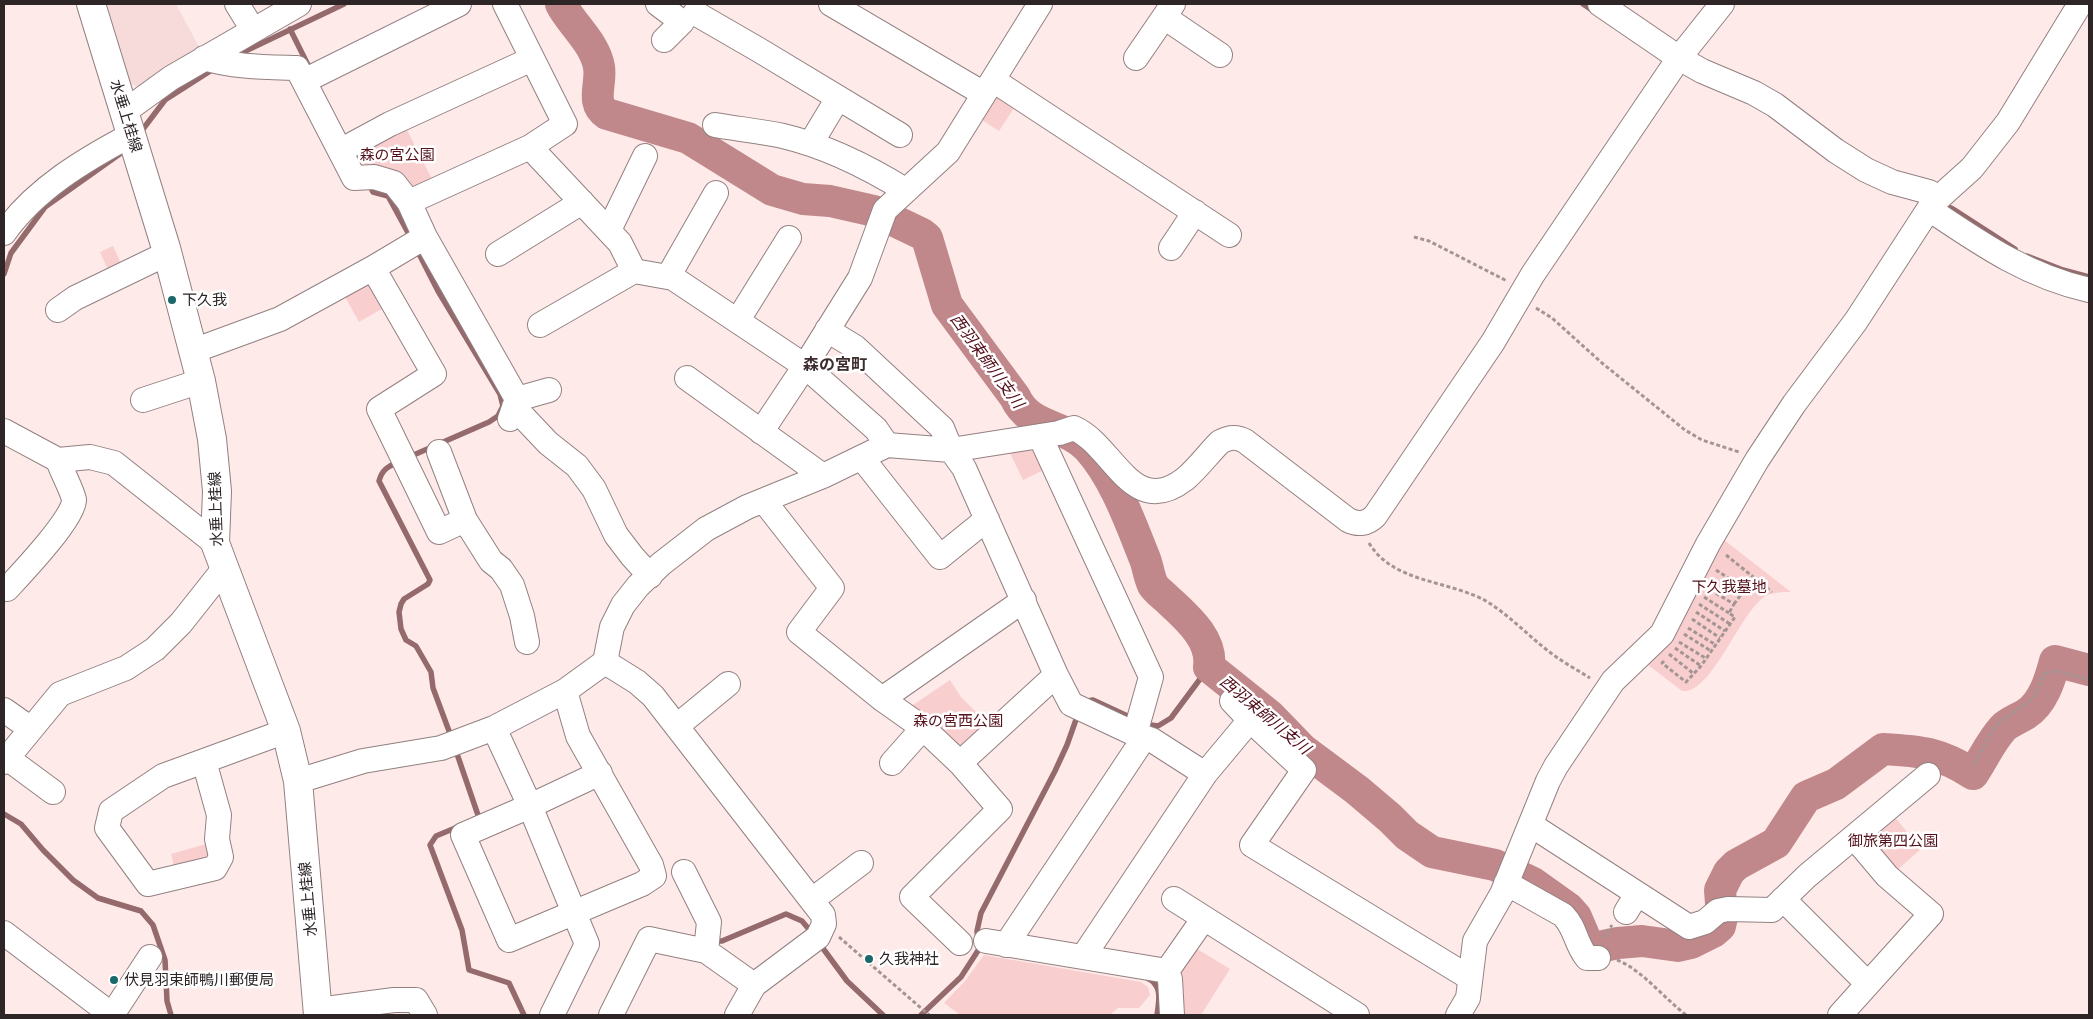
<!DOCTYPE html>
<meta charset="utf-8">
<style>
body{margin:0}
#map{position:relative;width:2093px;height:1019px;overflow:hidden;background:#ffeaea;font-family:Barlow,sans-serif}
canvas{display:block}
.frame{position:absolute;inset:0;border:5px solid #2d2526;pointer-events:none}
</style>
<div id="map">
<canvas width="2093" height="1019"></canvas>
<div class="frame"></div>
</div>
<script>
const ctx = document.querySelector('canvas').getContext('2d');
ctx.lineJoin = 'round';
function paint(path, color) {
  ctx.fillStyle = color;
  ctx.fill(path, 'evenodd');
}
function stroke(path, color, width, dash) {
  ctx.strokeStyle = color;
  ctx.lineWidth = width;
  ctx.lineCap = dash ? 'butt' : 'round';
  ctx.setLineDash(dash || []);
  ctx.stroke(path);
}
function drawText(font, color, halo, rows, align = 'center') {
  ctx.font = font + ' Barlow,"Noto Sans JP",sans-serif';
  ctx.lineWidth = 5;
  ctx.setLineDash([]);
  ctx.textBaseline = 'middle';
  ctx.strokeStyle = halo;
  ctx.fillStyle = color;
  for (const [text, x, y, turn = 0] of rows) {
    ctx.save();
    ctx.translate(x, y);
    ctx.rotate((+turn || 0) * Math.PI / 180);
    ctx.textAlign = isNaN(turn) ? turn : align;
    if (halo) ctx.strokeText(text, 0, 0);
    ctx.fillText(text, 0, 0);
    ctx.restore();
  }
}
const built = new Path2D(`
 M102,4H176L199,47L139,87L125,82Z`);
const green = new Path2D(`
 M1002,96L1016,105L999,131L979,118L991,98Z
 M406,128L435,185L414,195L369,173L357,153Z
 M113,246L122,266L109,272L100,252Z
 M362,284L374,288L385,307L359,322L344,295Z
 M1030,450L1041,457L1046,469L1023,480L1009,451Z
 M1719,536L1791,592C1782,592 1772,592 1764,597C1740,613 1711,695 1682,691L1643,661Z
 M950,680L961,697L991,727L959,751L910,707Z
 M1894,816L1921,849L1896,871L1872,844L1874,833Z
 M206,844L208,858L176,874L171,854Z
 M1194,947L1230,969L1201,1015H1183L1178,973Z
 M984,955L1141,982L1148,987L1150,995L1139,1008H1118L1110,1015H960L944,1003L965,981Z`);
const stream = new Path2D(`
 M1583,4L1595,12
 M290,29L309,67
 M233,57L344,4
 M140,133L165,100L215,68
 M368,182L373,192L388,196L412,240
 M1942,204L1953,209L2015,249
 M2027,256L2063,270L2089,277
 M4,274L11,253L45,207L124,151
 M409,457L489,422L498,416L503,406L500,394L438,291L416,248
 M398,462C387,467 382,470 379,481L430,580L428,584L404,599L401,604L399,612L401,629L406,640L416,646L431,672L433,688L452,739
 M1084,704L1087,701L1093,700L1134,719
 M1144,724L1158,726L1171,718L1209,667
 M455,748L479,818L475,819
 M4,814L21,824L43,850L73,880L98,898L141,911L153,925L165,960L167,1001L171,1015
 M460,826L436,836L430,845L462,930L469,970L509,983L524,1015
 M713,941H722L786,914L802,921L812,933
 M819,943L847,981L883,1015
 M1147,978C1163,985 1159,1001 1157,1015
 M921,1015L961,977L979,949L977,931L981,913L1055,771L1067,745L1078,714`);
const river = new Path2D(`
 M561,4C572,25 595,43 599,67C602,84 590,103 607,114L688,138L772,190L803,199L830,201L874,211L922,234L927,238L947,305L1015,397C1029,429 1066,424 1088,448C1115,478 1130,522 1145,559C1148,567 1149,577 1153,585C1156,590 1162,594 1166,598C1185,616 1213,638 1209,667L1269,715L1302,749L1357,790L1390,818L1407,835L1432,852L1495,865L1533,883L1568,908L1576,917L1588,945L1594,948L1618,943L1642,941L1678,946L1691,943L1713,932L1720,926L1722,917L1720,890L1729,872L1736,865L1776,843L1806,797L1836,784L1883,749C1921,751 1941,753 1973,774C1983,759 1991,741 2003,728C2009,722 2018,719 2026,714C2043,703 2050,680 2055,661L2089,670`);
const path = new Path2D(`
 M1414,237L1429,241L1507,281
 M1536,308L1552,318L1602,363L1685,430L1702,440L1739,452
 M1369,543C1393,583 1448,580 1486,601C1511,616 1531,639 1555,656C1566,664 1579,671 1590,678
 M1726,555L1772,592
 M1716,570L1754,595
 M1704,597L1729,613
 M1699,604L1730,624
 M1734,604L1754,577
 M1696,612L1725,631
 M1692,619L1720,638
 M1688,628L1716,645
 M1684,634L1711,651
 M1679,642L1707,659
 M1675,648L1701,666
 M1669,654L1694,674
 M1664,661L1662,663L1686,682L1701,666L1735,617L1729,613L1734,604L1707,588
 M1974,764L1996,725L2034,698L2044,674L2057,671L2089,680
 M839,937L929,1015
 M1603,938L1612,925
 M1617,960C1641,969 1665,999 1686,1015`);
const minor = new Path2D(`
 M237,4L253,30
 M658,4L682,22L664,40
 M831,4L984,94
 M1600,4L1679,58L1702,71L1754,93L1775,105L1836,151L1866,170L1892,182L1929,192L1938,197
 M695,13L759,50L900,135
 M1164,17L1220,55
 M204,58C233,67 266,67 297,68L340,151L390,124L532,59
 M1136,58L1173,4
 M993,80L1229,235
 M304,81L459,4
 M124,112L171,78L299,4
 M715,125C737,129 761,131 783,136C825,146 868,167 905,190
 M811,143L838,98
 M530,147L620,243L634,271L673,278L805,366L761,432
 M340,151L354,178L374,177L394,183L409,202L425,237L517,399L510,419
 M409,202L530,147L565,124L505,4
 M1929,209C1981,244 2027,276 2089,290
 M609,230L645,156
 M4,233C35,189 84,160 131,135
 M1171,248L1195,212
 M498,254L582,202
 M373,268L434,374L379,409L439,532L465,520L491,561L501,569L512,585L522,616L527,642
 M668,277L716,193
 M58,310L75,298L168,253
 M738,320L789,238
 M540,325L634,271
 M193,351L280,319L373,268L425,237
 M687,378L823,476
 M517,399L549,390
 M143,400L201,381
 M514,407L548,443L577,466L594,489L616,535L632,556L650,576
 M4,431L58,460L90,457L114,463L215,543
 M1040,436L1151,677L1135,734
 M887,445L876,429L805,366L860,278L885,210L948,152L1040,4
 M439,452L465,520
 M862,458L940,557L987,519
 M764,501L832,588L799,632L882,699L923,728L960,763L1056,675L964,468L951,450L942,428L855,347L827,330
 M7,589C20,575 75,517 74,500C73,492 61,470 58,460
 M605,662L637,682L653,696L823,915L824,924L818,937L754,985L737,1015
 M1056,675L1071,704L1135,734L1152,740L1205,774
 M565,691L578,736L651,865L654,876L642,884L509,940L463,835L530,806L600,773
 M882,699L1024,600
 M1232,701L1250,720
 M4,710L31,729
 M677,726L728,684
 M494,728L530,806L587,944L552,1015
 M7,758L53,792
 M204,761L219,815L217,839L221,857L215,868L148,884L107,828L111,811L163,776L286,731
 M4,762L60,694L126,668L155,649L181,623L223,570
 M892,763L923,728
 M960,763L1000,809L912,897L960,943
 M298,781L363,761L441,748L494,728L565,691L605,662L612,627L623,605L638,586L661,564L706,529L747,507L823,476L887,445L951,450L1059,433L1074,428C1114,446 1132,520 1185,479C1198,468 1208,454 1220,442C1229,437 1236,436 1245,441L1348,520C1358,525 1367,524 1375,516L1493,342L1533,274L1679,58L1722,4
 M1531,825L1689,927L1705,922L1718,911L1728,909L1772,910L1807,876L1928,775
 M684,872L709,922L706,951
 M1506,883L1563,915C1576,928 1575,943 1587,958H1598
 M1174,899L1357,1015
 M1783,899L1868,984
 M812,900L861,863
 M1626,912L1637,894
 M4,933L112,1015L150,957
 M986,941L1167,971
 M1006,945L1144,738
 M1083,957L1205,774L1250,720L1304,770L1252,845L1470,978
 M318,1010L394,1000H416L425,1015
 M611,1015L649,939L706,951L754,985
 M1172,1015L1170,979L1167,971L1204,918
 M1458,1015L1468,998L1475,941L1502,894L1548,781L1556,766L1613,681L1662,634L1708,544L1757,460L1794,404L1856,321L1932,204L1972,168L2008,122L2080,4
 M1840,1015L1931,914L1887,876L1854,837`);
const major = new Path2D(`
 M91,4L166,248L201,381L212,439L217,491L215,543L286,731L298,781L318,1015`);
const markers = [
 [172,300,5,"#1b686a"],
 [869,959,5,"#1b686a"],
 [114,980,5,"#1b686a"]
];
const streetNames = [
 ["水垂上桂線",126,116,73],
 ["水垂上桂線",216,509,-92],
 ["水垂上桂線",308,899,-95]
];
const parkNames = [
 ["森の宮公園",397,155],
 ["下久我墓地",1729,587],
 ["森の宮西公園",958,721],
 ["御旅第四公園",1893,841]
];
const poiNames = [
 ["下久我",182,300],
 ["久我神社",879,959],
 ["伏見羽束師鴨川郵便局",124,980]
];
const waterNames = [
 ["西羽束師川支川",987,361,54],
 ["西羽束師川支川",1265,715,40]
];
const neighbourhoodNames = [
 ["森の宮町",835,365]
];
paint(built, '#f7dada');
paint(green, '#f9cece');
stroke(stream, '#946a6c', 5.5);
stroke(river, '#c0888a', 32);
stroke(minor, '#938081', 26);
stroke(major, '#938081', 30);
stroke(path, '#a49595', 3, [4, 2.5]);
stroke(minor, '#fff', 24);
stroke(major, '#fff', 28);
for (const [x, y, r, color] of markers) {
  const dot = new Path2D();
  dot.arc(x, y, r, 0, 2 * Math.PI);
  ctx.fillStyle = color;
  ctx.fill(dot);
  stroke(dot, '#fff', 2);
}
drawText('15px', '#2d2526', '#fff', streetNames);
drawText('15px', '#55111b', '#fff', parkNames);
drawText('15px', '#2d2526', '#fff', poiNames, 'left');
drawText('italic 16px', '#520d19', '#fff', waterNames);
drawText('bold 16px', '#3c2c2d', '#fff', neighbourhoodNames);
</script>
